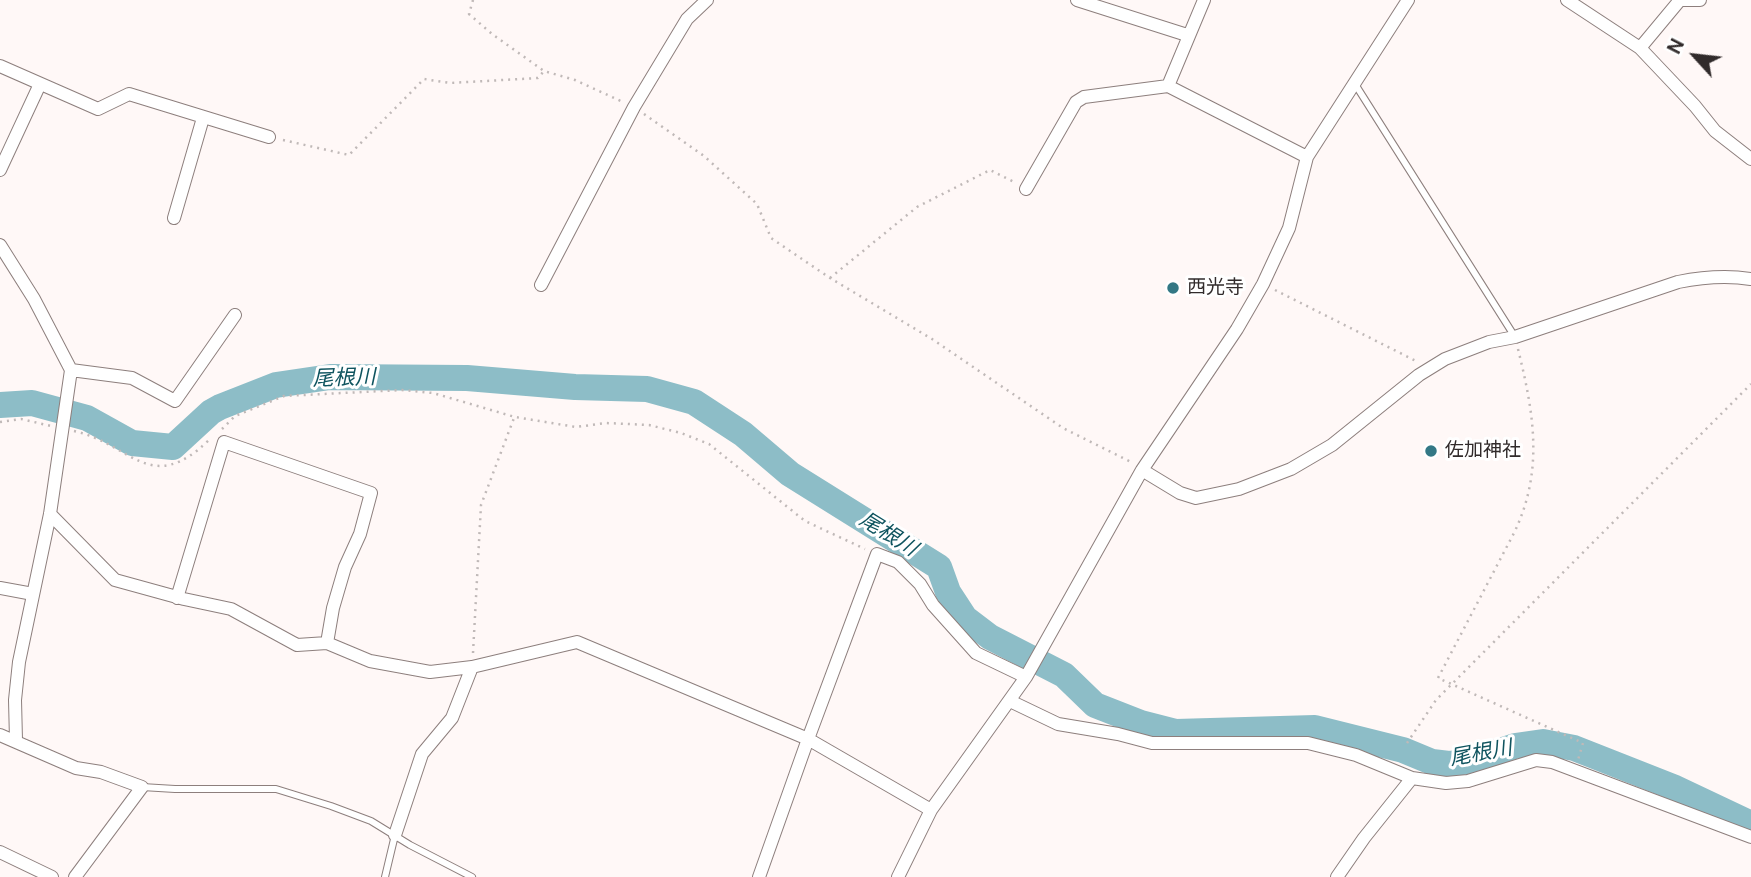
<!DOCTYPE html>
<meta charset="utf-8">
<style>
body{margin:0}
#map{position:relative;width:1751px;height:877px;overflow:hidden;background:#fff8f7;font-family:"DM Sans",sans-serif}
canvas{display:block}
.north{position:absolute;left:1660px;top:21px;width:70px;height:70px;-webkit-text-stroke:5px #fff;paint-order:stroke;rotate:297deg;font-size:19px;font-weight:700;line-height:28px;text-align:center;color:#312b2b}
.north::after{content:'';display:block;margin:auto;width:24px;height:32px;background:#312b2b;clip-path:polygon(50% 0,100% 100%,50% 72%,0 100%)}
</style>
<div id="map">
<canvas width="1751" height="877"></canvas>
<div class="north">N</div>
</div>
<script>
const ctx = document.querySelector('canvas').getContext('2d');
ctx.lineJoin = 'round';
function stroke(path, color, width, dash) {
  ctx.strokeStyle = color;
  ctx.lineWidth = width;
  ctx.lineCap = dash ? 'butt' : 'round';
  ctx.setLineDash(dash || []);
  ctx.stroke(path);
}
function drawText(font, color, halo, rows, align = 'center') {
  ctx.font = font + ' "DM Sans","Noto Sans JP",sans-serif';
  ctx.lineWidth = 6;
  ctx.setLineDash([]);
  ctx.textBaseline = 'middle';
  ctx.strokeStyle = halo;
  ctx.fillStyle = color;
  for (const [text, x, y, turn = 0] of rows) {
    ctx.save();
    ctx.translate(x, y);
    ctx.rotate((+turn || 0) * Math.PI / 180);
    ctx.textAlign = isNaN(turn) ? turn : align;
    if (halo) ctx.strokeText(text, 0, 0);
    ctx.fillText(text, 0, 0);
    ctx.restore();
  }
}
const river = new Path2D(`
 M0,405L32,403L87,418L132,443L173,447L211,412L220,407L276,385L330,377L467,378L575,387L647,389L694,402L743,434L790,474L939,567L948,592L965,618L990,637L1064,675L1095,705L1141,723L1176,732L1315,728L1403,750L1432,762L1449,764L1470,761L1515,746L1543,742L1574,748L1673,787L1751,824`);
const path = new Path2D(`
 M473,0L469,14L492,34L544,71L575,80L623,102
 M644,114L704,156L757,204L771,238L830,278L932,339L1063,428L1131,462
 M283,140L349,155L424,79L450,83L538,78L544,71
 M830,278L917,207L990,170L1014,182
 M1275,290L1416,361
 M1518,349C1534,414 1544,471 1514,533L1438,678L1583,743L1578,760
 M0,422L21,419L51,426
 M222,429L235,416L284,396L402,390L433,393L515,417L576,427L606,423L649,425L681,433L709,444L805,521L865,549
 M74,431C132,444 150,497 209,440
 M473,653L481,505L514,418
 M1407,743L1436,700L1751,384`);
const lane = new Path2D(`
 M1355,84L1515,337
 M142,787L175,789H276L331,806L371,821L410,845L472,877
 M385,877L395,835`);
const street = new Path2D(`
 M1077,0L1187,35
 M1204,0L1168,86L1307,157
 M1567,0L1640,48L1695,106L1715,131L1751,159
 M1640,48L1680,0H1700
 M0,66L98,109L129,94L269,137
 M0,170L40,84
 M1026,189L1076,102L1084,97L1168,86
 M174,218L203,118
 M0,245L34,299L71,370L50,514L19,662L15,700L16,740
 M541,285L634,107L687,19L707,0
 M71,370L132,378L175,401L235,315
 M1142,470L1180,493L1196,498L1239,489L1291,469L1332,445L1419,375L1445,359L1489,342L1515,337L1678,282C1703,277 1725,275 1751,279
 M50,514L115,580L184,599L231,609L297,645L327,643L370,661L430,672L472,667L577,642L808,739L931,810
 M0,588L33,594
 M177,598L224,442L371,493L360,534L345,567L333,608L327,643
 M1010,701L1058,724L1118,734L1152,743H1308L1356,755L1412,778L1446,783L1468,781L1536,760L1552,762L1751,837
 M0,735L76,768L101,772L142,787L75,877
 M395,835L422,754L452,718L472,667
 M0,852L52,877
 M759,877L808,739L877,554L898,562L920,584L933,605L976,653L1026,677
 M898,877L931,810L1026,677L1142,470L1237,329L1263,284L1289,228L1307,157L1408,0
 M1337,877L1364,838L1412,778`);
const markers = [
 [1173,288,7,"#337885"],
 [1431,451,7,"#337885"]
];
const poiNames = [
 ["西光寺",1187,288],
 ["佐加神社",1445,451]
];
const waterNames = [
 ["尾根川",344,379,-2],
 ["尾根川",888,535,32],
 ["尾根川",1481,754,-10]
];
stroke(river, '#8dbdc7', 26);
stroke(lane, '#8d7f7d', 8);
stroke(street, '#8d7f7d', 14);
stroke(path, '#c0b9b8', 2.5, [2, 5]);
stroke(lane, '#fff', 6);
stroke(street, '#fff', 12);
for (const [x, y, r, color] of markers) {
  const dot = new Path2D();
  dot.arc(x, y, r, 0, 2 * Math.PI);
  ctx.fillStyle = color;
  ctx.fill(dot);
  stroke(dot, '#fff', 2.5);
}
drawText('19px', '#312b2b', '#fff', poiNames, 'left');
drawText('italic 21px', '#0f545f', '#fff', waterNames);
</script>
